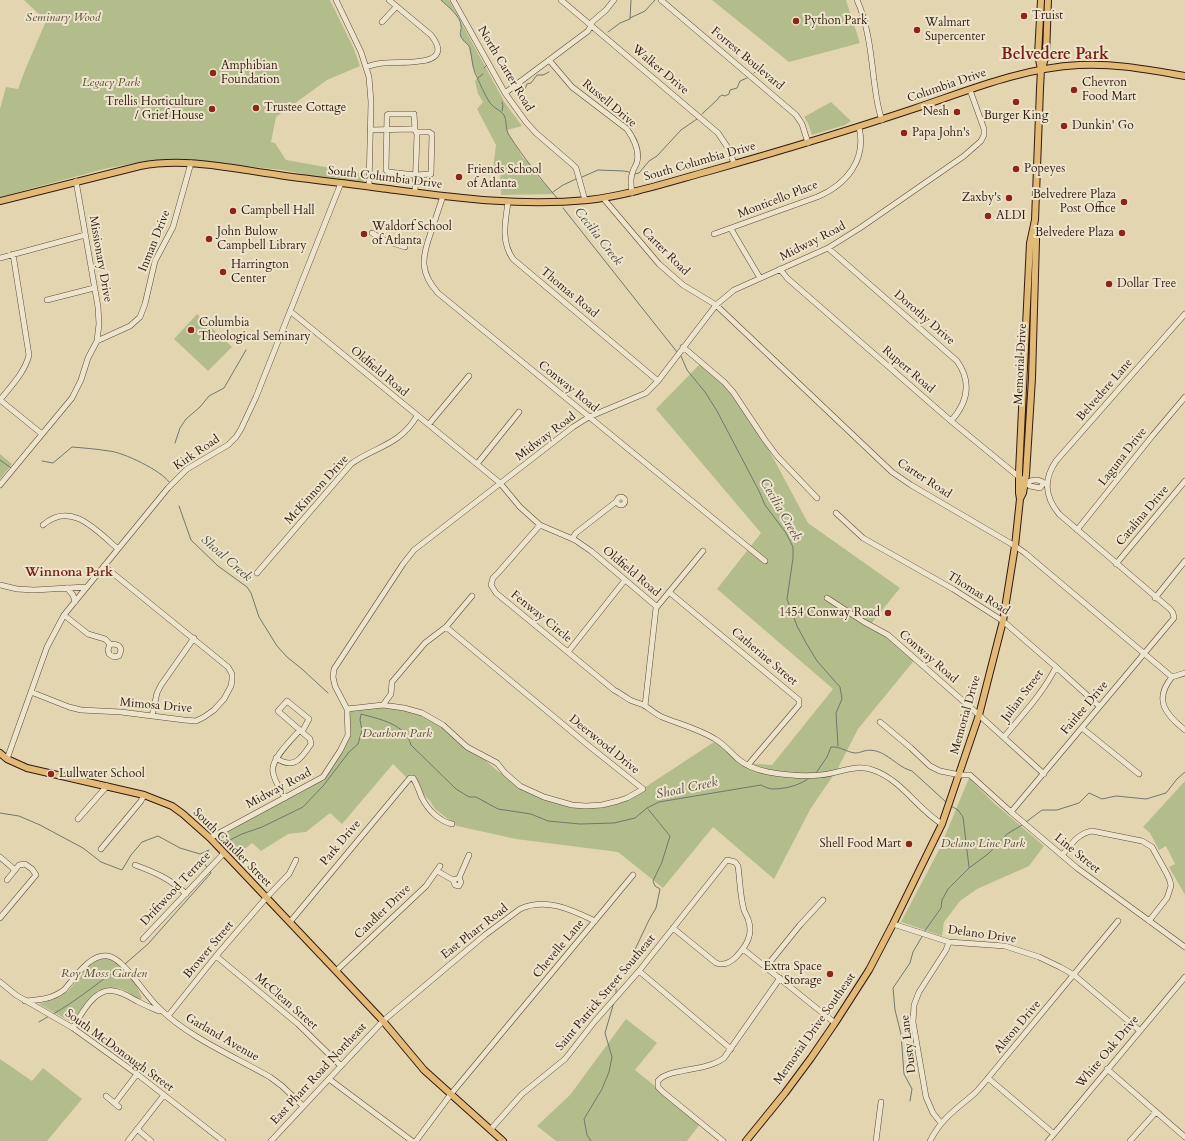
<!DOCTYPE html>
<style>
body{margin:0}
canvas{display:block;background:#e4d5b1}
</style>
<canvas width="1185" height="1141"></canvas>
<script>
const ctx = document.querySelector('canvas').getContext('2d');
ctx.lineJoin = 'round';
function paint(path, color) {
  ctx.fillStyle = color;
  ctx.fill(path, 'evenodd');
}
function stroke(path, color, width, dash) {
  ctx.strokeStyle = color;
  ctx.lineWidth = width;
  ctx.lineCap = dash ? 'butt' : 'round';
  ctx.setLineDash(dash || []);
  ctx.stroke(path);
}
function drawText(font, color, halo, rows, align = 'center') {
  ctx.font = font + ' Cardo,serif';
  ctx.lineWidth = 4;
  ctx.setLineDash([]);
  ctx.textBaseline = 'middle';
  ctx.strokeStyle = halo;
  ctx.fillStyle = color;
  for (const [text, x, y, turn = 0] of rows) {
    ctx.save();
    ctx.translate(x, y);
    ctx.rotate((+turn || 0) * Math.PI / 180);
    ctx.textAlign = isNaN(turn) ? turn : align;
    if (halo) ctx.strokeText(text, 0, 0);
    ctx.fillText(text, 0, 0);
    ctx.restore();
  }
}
const green = new Path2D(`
 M24,0H330L354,49L360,66L327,80L276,117L271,142L275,143L286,160L365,174L364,181L356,182L339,181L282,170L178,159L146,161L104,169L0,197V109L6,87L18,89L25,70L46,21Z
 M441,0H449L505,103L522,126L507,130L509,135L523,158L530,164L539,178L554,194L501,195L500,167L493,168L496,145L477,109L483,102L478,94L475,81L478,77L473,67L469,46L463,41L460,35C460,32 462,29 461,26C461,16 447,6 441,0Z
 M712,0H846L860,43L789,62Z
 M831,102L851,121L845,125L812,135L808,123L804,117Z
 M197,314L232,347L208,371L174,339Z
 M701,363L732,390L756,426L808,523L900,588L871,624L917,657L858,729L837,770L811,808L774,879L713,827L663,888L618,852L516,839L457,826L435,809L430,801L393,764L342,824L330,813L306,832L288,834L261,851L252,843L234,858L213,837L255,811L292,793L323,775L349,733L348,710L374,707H405L435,718L499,772L543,797L585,807L619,801L647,786L717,740L746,763L772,765L833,689L717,589L761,533L656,409Z
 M0,454L12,464L0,479Z
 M969,778L994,803L1044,846L1029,866L977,889L960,901L944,922L942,936L901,922L940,848Z
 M1185,781V895L1169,867L1175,864L1166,846L1159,850L1150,833L1143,827Z
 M106,958C123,960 137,984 142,998L140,1000C133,997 126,989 118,988C100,985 80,1008 73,1023L39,1004C48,1001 59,998 67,992C80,980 87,960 106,958Z
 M626,1019L657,1043L635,1070L701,1123L687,1141H556L537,1126L570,1095Z
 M0,1059L32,1081L43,1068L82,1099L47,1141H0Z`);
const stream = new Path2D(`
 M441,0C447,6 461,16 461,26C462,30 459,32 461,37C464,42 469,44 470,49C472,57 472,65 475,73C480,83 484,94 490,103C494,108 500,110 504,115C507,120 505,129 509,135C523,157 540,178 557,198
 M630,18L645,11L655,0
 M608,32L620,23L630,19L631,0
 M484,68L487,65
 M754,73L759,69
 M478,78L483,74
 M515,93L525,89L527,84L531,83L537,75H543L549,72
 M502,102L503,106L502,111
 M702,114L718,99L719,97L722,95L725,96L729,94L730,90L737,88L740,81L747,78
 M635,174L639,173L649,161L657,156L681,130L697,119
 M582,177L598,170L624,171L629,172
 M553,192L563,185L576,179
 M563,208L677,352
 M681,356L687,370L705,392L717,411L759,491L765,505L786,533L793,547V558L787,599L797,626L805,641L817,661L840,687L842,699L836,713L838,746
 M175,443L180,428L186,419L200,407L209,396L224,388L246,350
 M0,460L11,468L26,450
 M42,461L53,463L72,447C84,448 97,449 109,451C123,452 162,471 169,482
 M179,506L191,540L218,566L247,587L251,593L259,617L277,646L287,657L302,669L328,693
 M816,773L827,757L831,747C840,746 846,752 855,753C858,753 861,752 864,751C871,749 879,751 885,755C894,760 901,768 912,771L946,802
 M951,806L958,810L963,817L969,867
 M0,813L19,816L40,825L83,848L101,862L122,870L131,855L142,842L158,836L180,848L200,854L209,850
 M1026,822L1042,810H1057L1079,803L1089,793L1102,799L1116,796L1146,799L1166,793L1177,779L1185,772
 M224,843L242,834L262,827L303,807L323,786L349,752L358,744L362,730L360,720L361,714C379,719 406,724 411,745L456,789L469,797H476L498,809L531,814L548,821L580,824L614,823L635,818L647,808L659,802L761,785C765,787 769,789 773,789C785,789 802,785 810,777
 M207,867L205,865L208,851
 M924,932L941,908L942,900L948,889L969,868L988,854L1007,834L1022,825
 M125,964L148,944L211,873L210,871
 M616,993V982L621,971L629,962L649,920L656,908L660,889L655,886L653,881L662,862L670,836L648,809
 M53,1014C77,1001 98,982 121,967
 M39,1022L49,1016
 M910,1101L912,1089L904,1074L901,1034L895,1010L893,988L910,963L913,952L923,935
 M591,1141L587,1135L584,1119L602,1089L609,1072L612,1057L605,1033L614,1002`);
const minor = new Path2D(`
 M336,0L361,52L369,77L371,102L369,186
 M453,0L505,93L526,122L536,133L572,164L576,168L585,200
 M561,0L718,133L730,151L734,164
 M661,0L796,115L802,124L808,143
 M857,0C868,24 871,54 874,80C876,94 877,107 882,120
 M382,22L396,7
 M549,60L572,87L627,129C634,139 640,150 637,162C636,166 633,169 632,174C630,180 631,186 632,193
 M366,67C372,65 378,63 385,63C402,61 457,68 431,35L389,0
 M505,93L588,31L591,26L592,22L606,10L614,0
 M370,130L412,129L415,130L417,134L415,192
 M415,130L414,114H389L387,115L386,170L388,172L416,175L431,174L432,134L429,132H416
 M76,181L98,307L99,324L97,341
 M443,196C439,208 435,220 431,232C422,257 419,272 438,293L765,561
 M603,198L659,264L683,285L716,305L892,472L911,485L1015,546L1025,553L1172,677
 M508,203C505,222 501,242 513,259L658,381
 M731,229L760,278
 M372,233L386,241L405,247
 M714,234L817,197C846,185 867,160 859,127
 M828,248L957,361C972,382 968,402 951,421
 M13,254L29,355C25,372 11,386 0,400L42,434
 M0,258L85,235
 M780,269L787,278L951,421L1030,486L1040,488L1044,483
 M47,300L94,288
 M290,311L500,483L520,507L540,525L575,540L591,551L656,606
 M683,347L724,382L733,392L765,440L777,456L817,498
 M429,424L469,376
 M477,464L519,412
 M1027,483C1032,479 1039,479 1044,483H1047
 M0,485L72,398L81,380L88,358L97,341L130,326L140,317L145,304L155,261L173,227L191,163
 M617 501a4 4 0 1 1 8 0a4 4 0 1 1-8 0Z
 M836,513L863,538L953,589L1003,621L1056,667L1099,706
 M43,525C71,500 97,531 118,549
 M540,525L498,573L493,578L491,585L496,593L507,602L614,690C620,693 625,697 630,700C634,702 639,703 644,705C650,709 655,714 662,717C679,724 699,729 715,739C724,744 730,752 738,759C746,766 758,770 768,772C785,775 803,777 820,775C838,774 855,763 873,770C902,780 917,809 942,824
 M1077,530L1153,435L1185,397
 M572,539L576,533L617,501
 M1116,564L1185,481
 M257,573L351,464C376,446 399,446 417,416
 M0,585L17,589L34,590L86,587
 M67,588L73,595L75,602
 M669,592L799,700V705L748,765
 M827,598L864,622L888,635L979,715L1044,774
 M1155,598L1185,561
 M64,615L88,634L105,639L110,644L108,650L109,654L114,657L119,656L121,650C120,644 115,644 110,644
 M568,652L625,580
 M1172,677C1153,700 1166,715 1185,730
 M1172,677L1185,673
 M31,692L69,707L81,710L121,712L184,720L196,721L204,717L214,710L224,699L231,686L232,680V674L228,667L104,566
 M383,705L391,694L392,682L425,643L446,627L472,596
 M645,706L656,608L703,551
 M347,709L383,705L404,708L422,713L443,725L467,747L497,763L505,773L520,786L544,797L572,805L586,806L602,805L618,801L627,798L643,789L589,746L446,627
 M152,716L157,693L161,685L194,638
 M880,722L911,748L930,766L940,771L960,775H970L1011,812L1077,868L1185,947
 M1082,728L1139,774
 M1004,737C1023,714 1043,693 1056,667
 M276,758C294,770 301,759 311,744L310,739L278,711L287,701L309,719L303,730H300C292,739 270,760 273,772C274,781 281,790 285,798
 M7,759L47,647L64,615L168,488L187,469L228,445L236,437L241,429L256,397L341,183
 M1011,812L1174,618L1173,613L1170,609L1059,514C1045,497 1043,480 1056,461L1185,314
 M78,819L107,786
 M210,838L323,777L340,751L348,735L347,709L335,686L333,677L334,669L403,564L414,550L573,427L589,417L646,393L658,381L716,305L734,290L828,248L860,228L964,156L981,141L984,135V129L970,90
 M101,849L141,801L144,795
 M1062,855C1071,845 1078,833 1092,831L1142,841L1152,847L1167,874L1170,881L1171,886L1167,898L1149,921
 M0,857L15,870L19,865L25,864L32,869L36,875L0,918
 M135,865C154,872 171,879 186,894
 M437,871L453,880L459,878L469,855
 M7,880L15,870
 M453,880L455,885L459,886L461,882L459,878
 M290,922L410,778H413C417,784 419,791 422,798C428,810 439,821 452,824
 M893,924L949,942L1005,946L1039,957L1060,967L1074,975L1139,1030
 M143,939L224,853
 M743,949L835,1023
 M216,956L298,1024L341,1066
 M766,967L800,925L823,900
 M336,971L426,886L440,866
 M639,971L731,1049
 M0,982L16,995L73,1028L137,1074L223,1141
 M25,1001C40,1000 52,999 64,990C75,978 90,953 108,956C125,959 145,996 159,1008C188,1037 235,1057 270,1077L282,1086L303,1106
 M168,1016L216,956L266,898L289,874L296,860
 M73,1028C81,1014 95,987 114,991C123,992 129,997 137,1001C144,1005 152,1008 159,1011
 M1107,1069L1185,1137
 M988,1078L1054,1134
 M329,1079L412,1141
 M106,1096L119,1107
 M115,1103L137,1074
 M941,1123L933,1113L926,1097L913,1022L914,1005L919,992L946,950L949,942
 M137,1129L151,1141
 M491,1129L522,1094L565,1059L595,1021L639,971L727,860L735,862L738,866C740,880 740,896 744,910C745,913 747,916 748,919C754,935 746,946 736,957C730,963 724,966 716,963L673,928
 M128,1141L164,1095
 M271,1141L383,1021L485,935L520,909C546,897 572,910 595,921
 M416,1141L451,1094L633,875
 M723,1141L663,1092L658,1087V1081C667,1068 706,1072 724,1058L780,978
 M876,1141L881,1102
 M930,1141C941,1119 956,1109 974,1094C979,1089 984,1083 988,1078L1118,921
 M1048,1141L1185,977
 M1130,1141L1156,1112`);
const major = new Path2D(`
 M1042,68L1046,55L1048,0
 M0,201L140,166C186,157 234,169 279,175C312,180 346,183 380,188C450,197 517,207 588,200C631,195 672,181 713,170C780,151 847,131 913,109C967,91 1021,68 1079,65C1115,63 1150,70 1185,76
 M1020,499L1019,493V472L1030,243L1035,220L1040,89L1041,69L1038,55L1041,0
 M0,753L7,759L27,768L144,795L172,806L183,814L210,838L336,971L383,1021L424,1070L503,1141
 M746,1141L785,1093L811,1058L835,1023L869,970L893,924L942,824L979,715L1003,621L1015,546L1020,499L1023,493L1026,475L1032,378L1036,241V235L1034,230`);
const markers = [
 [1024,16,4,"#8f2418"],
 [796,21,4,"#8f2418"],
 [917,30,4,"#8f2418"],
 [213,73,4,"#8f2418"],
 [1074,90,4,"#8f2418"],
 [1016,102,4,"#8f2418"],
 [256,108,4,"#8f2418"],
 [212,109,4,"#8f2418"],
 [957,112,4,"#8f2418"],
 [1064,126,4,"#8f2418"],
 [904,133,4,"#8f2418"],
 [1016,169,4,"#8f2418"],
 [459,177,4,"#8f2418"],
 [1009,198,4,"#8f2418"],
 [1124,202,4,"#8f2418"],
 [233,211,4,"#8f2418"],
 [988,216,4,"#8f2418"],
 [1122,233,4,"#8f2418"],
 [364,234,4,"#8f2418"],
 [209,239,4,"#8f2418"],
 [223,272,4,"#8f2418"],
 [1109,284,4,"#8f2418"],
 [191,330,4,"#8f2418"],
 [888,613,4,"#8f2418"],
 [51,774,4,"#8f2418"],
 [909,844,4,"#8f2418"],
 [830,974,4,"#8f2418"]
];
const poiNames = [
 ["Truist",1032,16],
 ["Python Park",804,21],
 ["Walmart",925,23],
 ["Supercenter",925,37],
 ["Amphibian",221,66],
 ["Foundation",221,80],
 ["Chevron",1082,83],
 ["Food Mart",1082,97],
 ["Trellis Horticulture",204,102,"right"],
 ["/ Grief House",204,116,"right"],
 ["Trustee Cottage",264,108],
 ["Nesh",949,112,"right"],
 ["Burger King",1016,116,"center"],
 ["Dunkin' Go",1072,126],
 ["Papa John's",912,133],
 ["Popeyes",1024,169],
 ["Friends School",467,170],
 ["of Atlanta",467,184],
 ["Belvedrere Plaza",1116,195,"right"],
 ["Post Office",1116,209,"right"],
 ["Zaxby's",1001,198,"right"],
 ["Campbell Hall",241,211],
 ["ALDI",996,216],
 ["Waldorf School",372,227],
 ["of Atlanta",372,241],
 ["John Bulow",217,232],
 ["Campbell Library",217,246],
 ["Belvedere Plaza",1114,233,"right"],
 ["Harrington",231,265],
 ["Center",231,279],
 ["Dollar Tree",1117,284],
 ["Columbia",199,323],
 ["Theological Seminary",199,337],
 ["1454 Conway Road",880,613,"right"],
 ["Lullwater School",59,774],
 ["Shell Food Mart",901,844,"right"],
 ["Extra Space",822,967,"right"],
 ["Storage",822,981,"right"]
];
const parkNames = [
 ["Seminary Wood",63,18],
 ["Legacy Park",111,83],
 ["Dearborn Park",397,734],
 ["Delano Line Park",983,844],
 ["Roy Moss Garden",104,974]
];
const streetNames = [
 ["Forrest Boulevard",747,59,40],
 ["North Carter Road",505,69,59],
 ["Walker Drive",660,70,40],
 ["Columbia Drive",947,86,-19],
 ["Russell Drive",609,104,40],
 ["South Columbia Drive",700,162,-16],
 ["South Columbia Drive",385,178,7],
 ["Monticello Place",778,200,-21],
 ["Inman Drive",155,241,-68],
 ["Midway Road",813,242,-27],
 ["Carter Road",665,252,45],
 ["Missionary Drive",100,259,80],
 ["Thomas Road",569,293,40],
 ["Dorothy Drive",924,318,41],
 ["Memorial Drive",1021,364,-87],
 ["Rupert Road",908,370,41],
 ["Oldfield Road",379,372,40],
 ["Conway Road",568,387,39],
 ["Belvedere Lane",1105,390,-49],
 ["Midway Road",546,437,-37],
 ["Kirk Road",197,453,-34],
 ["Laguna Drive",1123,457,-52],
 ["Carter Road",924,479,33],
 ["McKinnon Drive",317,490,-48],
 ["Catalina Drive",1143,516,-50],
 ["Oldfield Road",631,572,40],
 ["Thomas Road",978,594,32],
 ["Fenway Circle",541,617,39],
 ["Catherine Street",764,657,40],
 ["Conway Road",928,657,41],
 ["Julian Street",1023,696,-53],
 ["Mimosa Drive",156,706,5],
 ["Fairlee Drive",1085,708,-50],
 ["Memorial Drive",966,715,-74],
 ["Deerwood Drive",604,745,39],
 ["Midway Road",279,789,-28],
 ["Park Drive",341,843,-50],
 ["South Candler Street",232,848,45],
 ["Line Street",1077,854,39],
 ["Driftwood Terrace",176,889,-47],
 ["Candler Drive",383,912,-44],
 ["East Pharr Road",475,932,-38],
 ["Delano Drive",982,935,8],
 ["Chevelle Lane",559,949,-50],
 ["Brower Street",209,950,-50],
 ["Saint Patrick Street Southeast",606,993,-50],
 ["McClean Street",286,1002,41],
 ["Alston Drive",1018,1027,-50],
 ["Memorial Drive Southeast",815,1029,-55],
 ["Garland Avenue",222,1038,30],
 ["Dusty Lane",909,1044,-97],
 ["South McDonough Street",119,1051,36],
 ["White Oak Drive",1108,1052,-50],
 ["East Pharr Road Northeast",319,1074,-47]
];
const waterNames = [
 ["Cecilia Creek",598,237,52],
 ["Cecilia Creek",780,510,60],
 ["Shoal Creek",226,559,41],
 ["Shoal Creek",687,789,-12]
];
const neighbourhoodNames = [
 ["Winnona Park",69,573]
];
const districtNames = [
 ["Belvedere Park",1055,55]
];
paint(green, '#b3bd8c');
stroke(stream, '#6e786f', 1);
stroke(minor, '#5f4837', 6);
stroke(major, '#33190e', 8);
stroke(minor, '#ede4cc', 5);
stroke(major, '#e2ba78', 6);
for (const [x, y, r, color] of markers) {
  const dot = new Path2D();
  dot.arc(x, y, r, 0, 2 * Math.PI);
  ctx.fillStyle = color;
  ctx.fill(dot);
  stroke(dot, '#ede4cc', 1.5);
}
drawText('12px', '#33190e', '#ede4cc', poiNames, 'left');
drawText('italic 12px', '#594a34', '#ede4cc', parkNames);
drawText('12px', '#33190e', '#ede4cc', streetNames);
drawText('italic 13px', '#51493f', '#ede4cc', waterNames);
drawText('bold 13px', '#7a1f14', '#ede4cc', neighbourhoodNames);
drawText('bold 16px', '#7a1f14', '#ede4cc', districtNames);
</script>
